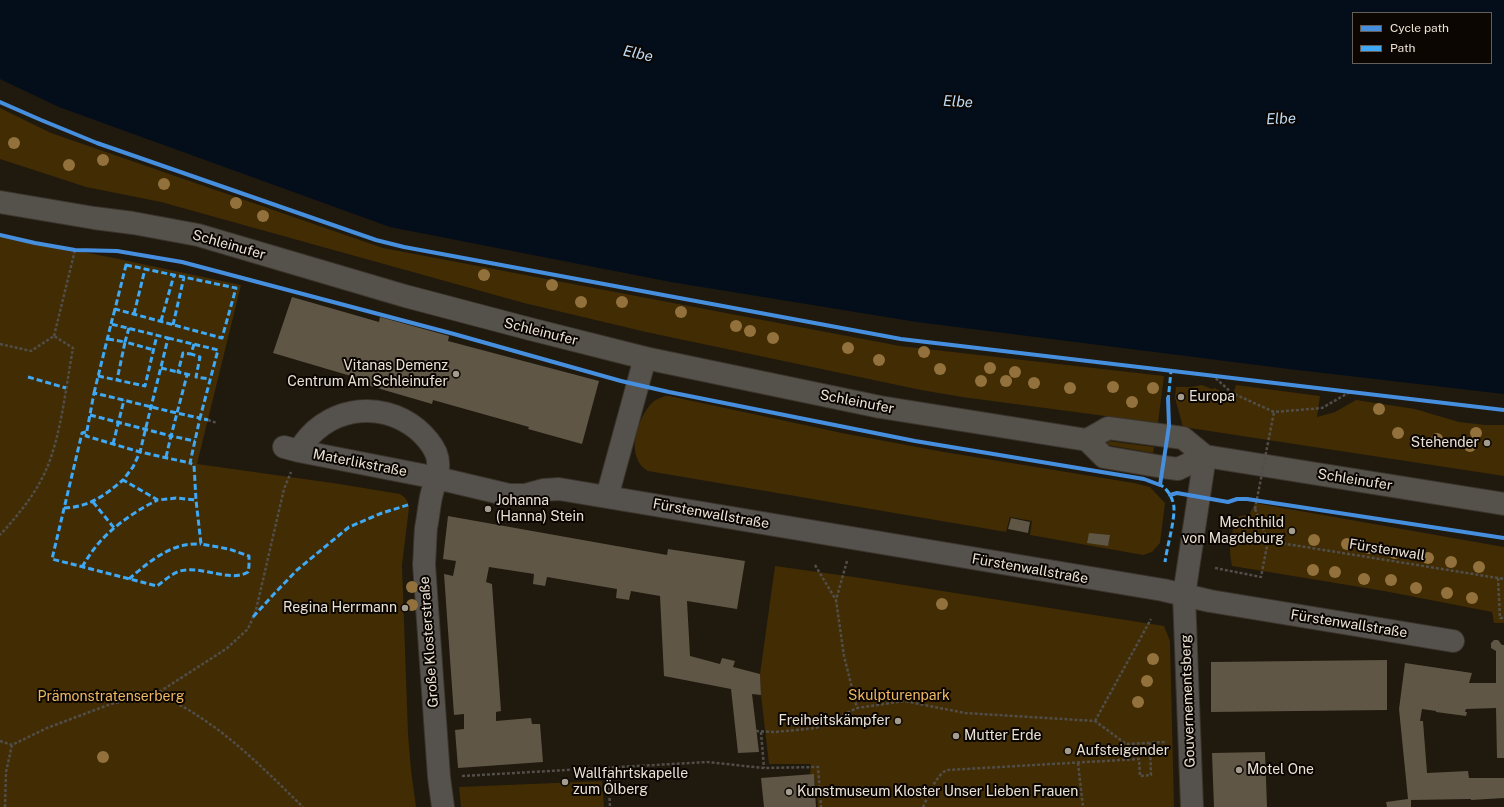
<!DOCTYPE html>
<meta charset="utf-8">
<style>
body{margin:0}
#map{position:relative;width:1504px;height:807px;overflow:hidden;background:#1f190e;font-family:"Public Sans",sans-serif}
canvas{display:block}
.legend{position:absolute;left:1352px;top:12px;width:140px;height:52px;box-sizing:border-box;background:#0b0602;border:1px solid #645e56;margin:0;padding:5px 7px;list-style:none;font-size:12px;color:#eae2d5}
.legend li{display:flex;align-items:center;gap:8px;height:20px}
.legend b{width:20px;border:1px solid #645e56}
</style>
<div id="map">
<canvas width="1504" height="807"></canvas>
<ul class="legend">
<li><b style="height:5px;background:#468fdf"></b>Cycle path</li>
<li><b style="height:5px;background:#3fa9f5"></b>Path</li>
</ul>
</div>
<script>
const ctx = document.querySelector('canvas').getContext('2d');
ctx.lineJoin = 'round';
function paint(path, color) {
  ctx.fillStyle = color;
  ctx.fill(path, 'evenodd');
}
function stroke(path, color, width, dash) {
  ctx.strokeStyle = color;
  ctx.lineWidth = width;
  ctx.lineCap = dash ? 'butt' : 'round';
  ctx.setLineDash(dash || []);
  ctx.stroke(path);
}
function drawText(font, color, halo, rows, align = 'center') {
  ctx.font = font + ' "Public Sans",sans-serif';
  ctx.lineWidth = 4;
  ctx.setLineDash([]);
  ctx.textBaseline = 'middle';
  ctx.strokeStyle = halo;
  ctx.fillStyle = color;
  for (const [text, x, y, turn = 0] of rows) {
    ctx.save();
    ctx.translate(x, y);
    ctx.rotate((+turn || 0) * Math.PI / 180);
    ctx.textAlign = isNaN(turn) ? turn : align;
    if (halo) ctx.strokeText(text, 0, 0);
    ctx.fillText(text, 0, 0);
    ctx.restore();
  }
}
const green = new Path2D(`
 M0,108L51,133L383,248L900,346L1164,376L1158,423L962,397L921,390L646,332L524,303L161,202L86,187L0,159Z
 M0,236L114,258L241,285L197,464L333,483L400,494C407,498 408,502 409,508L402,565L408,733L411,770L416,807H0Z
 M1202,385L1212,389L1215,388L1232,398L1236,385L1320,396L1317,417L1335,412L1356,400L1415,409L1459,422L1485,425H1504V476L1183,427L1175,398L1176,387H1191Z
 M665,396H669L842,433L944,452L1134,483L1150,487L1165,503L1160,543L1152,552L1143,555L1030,535L1032,521L1010,517L1006,532L648,471C624,458 637,417 653,402C656,399 661,398 665,396Z
 M1108,441L1154,447L1153,453L1108,445L1107,443Z
 M1255,503L1504,547V623H1494L1492,612L1384,591L1232,566C1228,548 1230,532 1239,516L1249,515Z
 M775,566L854,577L1164,626L1170,641L1174,807H818L814,775L810,774L811,764H769L761,695L760,674Z
 M602,781L604,807H461L459,787Z`);
const water = new Path2D(`
 M0,0H1504V394L1289,369L917,322L671,282L390,227L59,107L0,79ZM1353,13H1491V63H1353Z`);
const building = new Path2D(`
 M292,297L379,322L380,317L449,336L448,341L599,381L582,444L528,429L529,427L433,400L432,404L360,383L361,379L273,353Z
 M448,516L667,555L668,549L745,561L737,609L687,601L690,656L720,664L722,658L735,661L733,667L760,674L761,695L752,694L759,752L738,753L731,689L664,676L660,596L631,591L629,600L616,598L617,589L547,577L545,586L533,584L534,574L489,567L486,582L492,584L501,711L496,712V721L531,718L532,724H540L543,762L458,768L455,730L464,729V714L454,715L444,574L453,576L456,561L443,559Z
 M1011,518L1030,522L1028,533L1008,529Z
 M1089,533L1110,535L1108,546L1087,543Z
 M1494,640H1498L1502,645H1504V758H1497L1496,708L1466,709L1465,712H1467L1466,716L1436,712V711L1422,709L1420,721H1423L1427,773L1468,771L1469,778H1504V798L1471,800V799L1411,800V807H1387L1386,802L1408,799L1399,709L1405,663L1472,673L1469,683H1496V651L1491,648V643Z
 M1387,660V710L1211,712V662Z
 M1265,752L1267,807H1214L1212,753Z
 M814,774L816,807H764L761,778Z`);
const path = new Path2D(`
 M54,336L75,250
 M0,344L31,351L54,336L73,348C66,386 61,436 46,470C35,495 18,515 0,535
 M1212,375L1232,393L1274,412L1322,408L1350,392
 M208,420L217,423
 M1268,541L1504,579
 M847,561L836,600L844,656L857,708L904,701L965,713L1095,721L1126,744L1167,742
 M815,565L836,600
 M1215,568L1261,577L1268,541L1255,509
 M1498,578L1500,618H1504
 M157,694C170,700 183,706 195,714C235,739 269,774 303,807
 M1095,721L1151,619
 M756,731L775,732L816,728L857,708
 M761,732L764,768
 M0,741L12,745
 M1078,763L1083,807
 M608,768L610,807
 M462,776L707,762L764,768L818,767L821,807
 M5,807L6,772L12,745L47,728L111,704L156,694L226,649L248,629L256,610L284,489L291,472
 M923,807C928,797 937,772 948,770L1139,759L1140,776L1151,775L1150,743`);
const minor = new Path2D(`
 M284,447L299,451L437,478L509,495H525L543,490L559,489L1163,590L1210,601L1453,641
 M299,451C323,408 379,398 417,429C424,435 432,444 436,453C442,468 434,483 431,497C429,507 428,518 426,528C425,540 425,552 424,564L439,777L443,807
 M607,497L645,358
 M1192,807L1184,595L1205,456`);
const major = new Path2D(`
 M0,202L94,218L133,223L198,235L405,296L530,329L645,358L880,407L1087,440L1108,428L1183,438L1205,456L1504,504
 M1087,440L1104,457L1163,467L1178,469L1205,456`);
const pathBridge = new Path2D(`
 M1255,509L1274,412`);
const quiet = new Path2D(`
 M126,265L236,288L222,338L115,309Z
 M134,314L145,269
 M161,321L174,275
 M111,324L115,309
 M173,325L184,277
 M129,328L125,342L154,350
 M168,338L218,350L200,418L208,420
 M108,339L125,342L117,380
 M194,344L191,354L200,357L196,377L210,379
 M161,368L178,372
 M190,375L178,372L183,353L191,354
 M98,376L145,386L157,335
 M28,377L66,388
 M94,393L111,324L168,338C159,376 149,414 140,452L190,463L200,418C165,411 129,401 94,393L86,436L140,452L133,467L123,480L158,500L176,498L196,500L194,465L190,463
 M1168,401L1171,371
 M90,415L171,436L187,375
 M86,432L82,433L52,559L157,586C164,581 171,574 180,571C202,565 230,583 248,572L249,566V556L229,549L201,544L196,500
 M113,444L124,400
 M166,457L171,436L195,441
 M1158,484C1167,487 1174,499 1174,509C1174,524 1167,547 1165,562
 M93,502L115,529
 M64,508C89,507 104,496 123,480
 M82,567C87,559 92,551 98,544C112,527 138,509 158,500
 M129,579C145,565 164,549 185,545C190,544 196,544 201,544
 M253,617L274,594L297,570L349,527L382,513L411,504`);
const cycleway = new Path2D(`
 M0,102L41,120L97,143L376,240L404,247L901,339L1504,410
 M0,235L35,243L75,250L117,251L182,262L454,334L621,381L669,392L915,441L1144,479L1160,485L1169,426L1168,398
 M1170,495L1177,493L1228,502L1237,499H1247L1504,538`);
const trees = [
 [14,143],
 [103,160],
 [69,165],
 [164,184],
 [236,203],
 [263,216],
 [484,275],
 [552,285],
 [581,302],
 [622,302],
 [681,312],
 [736,326],
 [750,331],
 [773,338],
 [848,348],
 [924,352],
 [879,360],
 [990,368],
 [940,369],
 [1015,372],
 [981,381],
 [1006,381],
 [1034,383],
 [1113,387],
 [1070,388],
 [1153,388],
 [1132,402],
 [1379,409],
 [1398,433],
 [1476,433],
 [1437,439],
 [1470,446],
 [1314,540],
 [1347,544],
 [1369,548],
 [1395,553],
 [1428,558],
 [1451,562],
 [1479,567],
 [1313,570],
 [1335,572],
 [1364,579],
 [1391,580],
 [412,587],
 [1416,588],
 [1447,593],
 [1472,598],
 [942,604],
 [412,605],
 [1153,659],
 [1147,681],
 [1138,702],
 [103,757]
];
const markers = [
 [456,374,4,"#a39c8f"],
 [1181,397,4,"#a39c8f"],
 [1487,443,4,"#a39c8f"],
 [488,509,4,"#a39c8f"],
 [1292,531,4,"#a39c8f"],
 [405,608,4,"#a39c8f"],
 [898,721,4,"#a39c8f"],
 [956,736,4,"#a39c8f"],
 [1068,751,4,"#a39c8f"],
 [1239,770,4,"#a39c8f"],
 [565,782,4,"#a39c8f"],
 [789,792,4,"#a39c8f"]
];
const streetNames = [
 ["Schleinufer",229,245,16],
 ["Schleinufer",541,332,14],
 ["Schleinufer",857,402,11],
 ["Materlikstraße",360,463,11],
 ["Schleinufer",1355,480,9],
 ["Fürstenwallstraße",711,514,10],
 ["Fürstenwall",1387,550,9],
 ["Fürstenwallstraße",1030,569,10],
 ["Fürstenwallstraße",1349,624,9],
 ["Große Klosterstraße",429,642,-94],
 ["Gouvernementsberg",1188,701,-92]
];
const poiNames = [
 ["Vitanas Demenz",448,366,"right"],
 ["Centrum Am Schleinufer",448,382,"right"],
 ["Europa",1189,397],
 ["Stehender",1479,443,"right"],
 ["Johanna",496,501],
 ["(Hanna) Stein",496,517],
 ["Mechthild",1284,523,"right"],
 ["von Magdeburg",1284,539,"right"],
 ["Regina Herrmann",397,608,"right"],
 ["Freiheitskämpfer",890,721,"right"],
 ["Mutter Erde",964,736],
 ["Aufsteigender",1076,751],
 ["Motel One",1247,770],
 ["Wallfahrtskapelle",573,774],
 ["zum Ölberg",573,790],
 ["Kunstmuseum Kloster Unser Lieben Frauen",797,792]
];
const parkNames = [
 ["Skulpturenpark",899,696],
 ["Prämonstratenserberg",111,697]
];
const waterNames = [
 ["Elbe",638,54,13],
 ["Elbe",958,102,3],
 ["Elbe",1281,119,-2]
];
paint(green, '#412c03');
paint(water, '#040e1a');
paint(building, '#605645');
stroke(minor, '#3a342c', 24);
stroke(major, '#3a342c', 24);
stroke(path, '#514e49', 2.5, [3, 2]);
stroke(minor, '#55524d', 22);
stroke(major, '#55514b', 22);
stroke(pathBridge, '#514e49', 2.5, [3, 2]);
stroke(quiet, '#3fa9f5', 3, [6, 3]);
stroke(cycleway, '#468fdf', 4);
ctx.fillStyle = '#92713c';
for (const [x, y] of trees) {
  ctx.beginPath();
  ctx.arc(x, y, 6, 0, 2 * Math.PI);
  ctx.fill();
}
for (const [x, y, r, color] of markers) {
  const dot = new Path2D();
  dot.arc(x, y, r, 0, 2 * Math.PI);
  ctx.fillStyle = color;
  ctx.fill(dot);
  stroke(dot, '#0b0602', 1.5);
}
drawText('14px', '#eae2d5', '#0b0602', streetNames);
drawText('14px', '#eae2d5', '#0b0602', poiNames, 'left');
drawText('14px', '#f0b962', '#0b0602', parkNames);
drawText('italic 15px', '#bddaf5', '#0b0602', waterNames);
</script>
